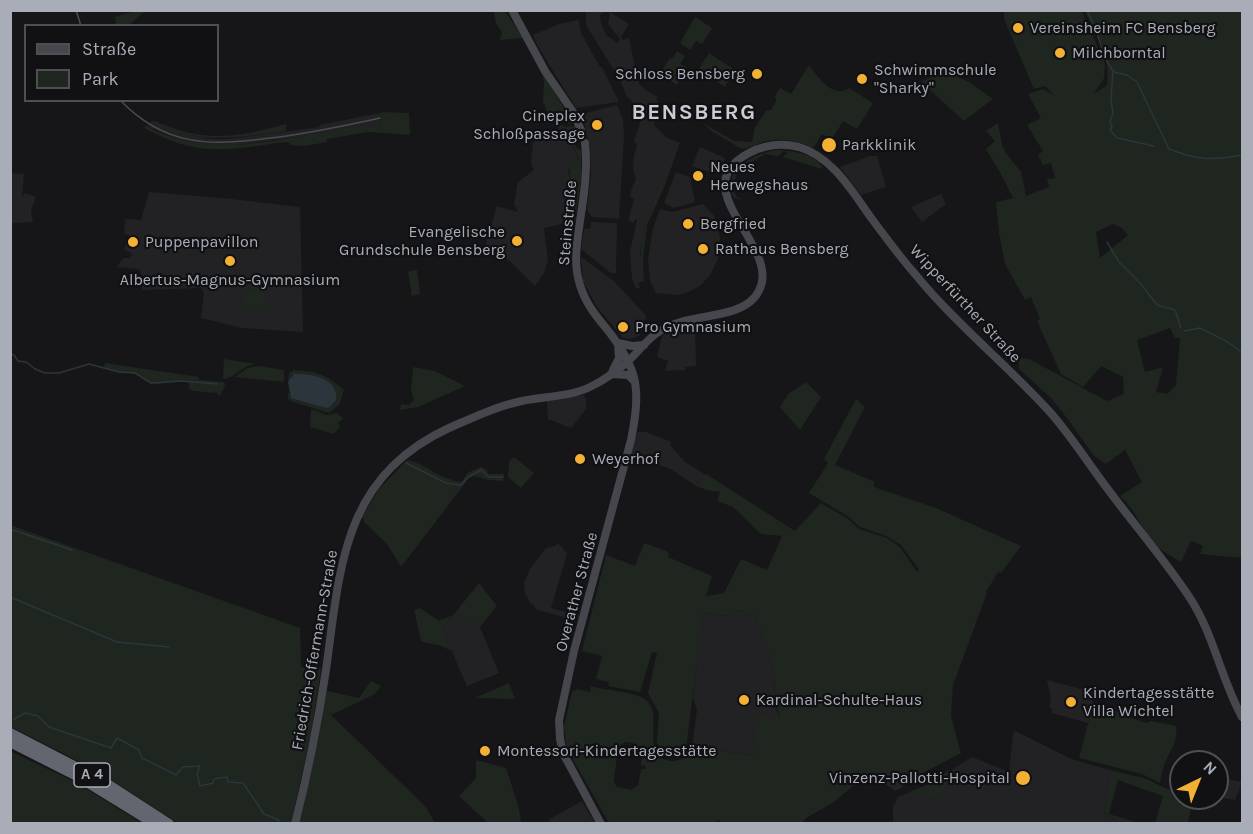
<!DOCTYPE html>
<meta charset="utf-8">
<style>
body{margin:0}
#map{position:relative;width:1253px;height:834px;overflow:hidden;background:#161618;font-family:Karla,sans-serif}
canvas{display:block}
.frame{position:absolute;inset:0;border:12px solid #a8adb8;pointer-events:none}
.legend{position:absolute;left:24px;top:24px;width:195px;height:78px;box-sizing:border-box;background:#111113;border:2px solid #4d4f55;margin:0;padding:8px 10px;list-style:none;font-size:18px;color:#a8adb8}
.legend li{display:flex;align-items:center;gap:12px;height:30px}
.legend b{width:30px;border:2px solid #4d4f55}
.north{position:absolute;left:1169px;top:750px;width:60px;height:60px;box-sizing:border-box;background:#111113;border:2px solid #4d4f55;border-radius:50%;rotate:43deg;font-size:16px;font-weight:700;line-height:24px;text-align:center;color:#a8adb8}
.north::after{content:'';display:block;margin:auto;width:21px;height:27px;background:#f2b134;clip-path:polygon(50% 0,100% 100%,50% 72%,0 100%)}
</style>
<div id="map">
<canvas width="1253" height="834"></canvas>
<div class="frame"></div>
<ul class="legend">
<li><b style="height:8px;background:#45474d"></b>Straße</li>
<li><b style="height:16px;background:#1e261f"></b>Park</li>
</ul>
<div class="north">N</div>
</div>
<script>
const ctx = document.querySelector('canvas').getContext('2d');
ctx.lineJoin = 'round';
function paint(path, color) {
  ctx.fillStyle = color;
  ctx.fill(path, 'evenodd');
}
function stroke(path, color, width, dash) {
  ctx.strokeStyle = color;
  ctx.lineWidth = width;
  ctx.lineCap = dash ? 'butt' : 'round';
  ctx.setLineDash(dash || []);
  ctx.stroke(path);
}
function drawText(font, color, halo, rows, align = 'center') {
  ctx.font = font + ' Karla,sans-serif';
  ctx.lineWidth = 4.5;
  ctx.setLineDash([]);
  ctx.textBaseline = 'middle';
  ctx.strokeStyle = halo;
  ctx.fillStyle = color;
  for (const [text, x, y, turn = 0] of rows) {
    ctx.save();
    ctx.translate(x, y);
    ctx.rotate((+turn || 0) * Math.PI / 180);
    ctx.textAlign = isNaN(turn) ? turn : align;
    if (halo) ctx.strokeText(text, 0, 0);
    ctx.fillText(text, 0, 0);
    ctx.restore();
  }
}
const built = new Path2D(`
 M586,11H604L600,15L601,24L607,36L618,43L620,39L608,24L610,12L629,24L621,37L623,40L629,38L638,82L644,89L658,97L656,99L660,105L654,125L666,137L680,143L665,185L660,183L645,226L640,253L644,281L638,283L640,287L636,289L632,278L630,252L637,220L635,219L634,223L628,221L634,199L630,197L631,191L636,179L633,169L634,155L637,146L634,140L642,117L638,109H636L629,97H627L620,80L589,30L586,23Z
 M579,20L581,33L600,67H602L619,102L576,108L537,45L533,35L559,24Z
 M617,105L623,120L624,136L619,219L592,217L587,210L591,174L590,147L582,114Z
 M380,113L381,124L372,127L230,146L205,145L182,141L146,126L152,121L184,134L211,139H229L320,127V125Z
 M559,125L564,126L579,160L568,170L572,188L562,224L544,228L548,260L544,273L535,286L512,263L498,253L485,247L497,206L518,212L514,204L518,182L534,170L531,163L533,143L548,130L552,138L562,136L557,126Z
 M700,147L725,158L720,174L710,172L692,166Z
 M870,156H877L886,187L861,195L840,167Z
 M676,172L690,177L695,202L674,208L664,203Z
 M12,173L24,174L22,198L25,193L36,197L31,210L33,222L12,223Z
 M149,192L231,199L300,207L303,332L242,328L201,318L204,293L201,288L142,290L141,271L139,269L117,267L123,258H130L132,253L124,250L129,235L124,234L125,219L141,220Z
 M941,194L946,204L922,222L911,207Z
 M703,204L714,216L720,236L719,256L711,274L700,286L686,293L676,295L656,293L650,281L648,259L653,228L660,209L672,212Z
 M591,222L617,223L616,273H611L581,249L584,229H590Z
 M581,257L614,281L647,317L636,331L641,335L631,339L623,338L597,307L583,281Z
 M695,322L696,366L685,367V370L665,371L668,361L657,357L662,336L677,327Z
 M583,395L586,399V409L571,428L548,419L547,401Z
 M637,432H646L671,442L670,445L685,462L706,475L696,486L669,468L651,463V465L630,457Z
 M558,543L567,554L551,608L579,616L575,620L538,610L530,603L525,594L524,583L530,569L546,548L555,546Z
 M458,609L462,612L459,620L467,618L480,627L499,673L467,686L442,629Z
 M736,610L754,614L769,648L774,672L775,707L780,718L754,755L699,748L695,751L692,748L697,709L693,698L702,612L727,616L730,612Z
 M1047,680L1092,692L1093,705L1088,723L1052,713V709L1049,707L1051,699Z
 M1015,731L1071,759L1110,770L1104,813L1115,820L1116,823L893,824V807L898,797L927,785L972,757L1009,772L1013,735Z
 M1217,777L1242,782L1235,800L1217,797Z
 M582,801L595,823H552L548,820Z`);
const green = new Path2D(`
 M135,11H145L129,25H113L116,22L115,18H111Z
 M494,11H505L523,38L500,40L502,32L496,24Z
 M1004,11H1082L1105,64L1104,78L1094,94L1107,85C1111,55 1098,35 1084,11H1242V558L1200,554L1203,546L1191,541L1181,562C1173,557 1164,553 1157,546C1142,531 1136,510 1120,496L1142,482L1125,450L1106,464L1094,456L1067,418L1051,398L1019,369L1018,358L1029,359L1107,401L1124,394L1123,377L1101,366L1083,387L1061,374L1037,321L1040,319L1031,297L1025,300L1005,264L999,233L996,202L1013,198L1001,174L986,149L995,141L986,131L998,123L1002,145L1006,153L1021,172L1026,196L1049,187L1047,179L1055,178L1051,163L1043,165L1038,155L1043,151L1027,125L1041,118L1028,94L1043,89L1055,96L1045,86L1034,89L1004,19ZM1113,224L1122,228L1128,235L1100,258L1096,232ZM1170,328L1175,338H1180L1176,385L1167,394L1156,392L1163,367L1145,372L1137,340Z
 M695,17L712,28L702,44L696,41L690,50L680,43Z
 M677,51L685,56L680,64L687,68L677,85L660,74L670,58L672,59Z
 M709,53L735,70L725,87L698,70Z
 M809,65C817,76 834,100 849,88L873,103L857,129L843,121L832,139L822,134L813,148C796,140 778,137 760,143C754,145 748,148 742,149L713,132L702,123L734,141L752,142L755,127L766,111L771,110L776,101L775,96L780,88L791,94Z
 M944,71L969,82L993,99L964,121L921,82Z
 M542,73L574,124L553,121L545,108V104H543L544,83Z
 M382,112L409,113L410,135L368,132L327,139V142L305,146L290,145V143L285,142C225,150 200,158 144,128L146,126C205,158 265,142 327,132C341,130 361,124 373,126L381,124L380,113Z
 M153,120C201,143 237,138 286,124V131C247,136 209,144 171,130C164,128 155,124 153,120Z
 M575,126L577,131L571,133L576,147L581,151V178L575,221L562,224L572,188L569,168L579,159L565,127Z
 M778,150C793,151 814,153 823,168L822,169L783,157L788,152L784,151L778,156L765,154L737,171L733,190L737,197L742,200L734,198C719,171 756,152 778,150Z
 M660,183L665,185L647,225L643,259L644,282C635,246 647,219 660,183Z
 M417,270L420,294L412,296L408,273L410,271Z
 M265,290L266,310L244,311V291Z
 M224,359L256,364C242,365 236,378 223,379Z
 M105,363L199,377V380L224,382L225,386L219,397L218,393L193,391L189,388V381L157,384L151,383L135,373H124L104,368Z
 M259,366L284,370V382L235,377L247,368Z
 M413,367L435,371L465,386L418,407L400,410L401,404L409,405L414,400L411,390Z
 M294,370C317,371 327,375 344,390L339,405L329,413L290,401L288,398V387L289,394L326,408L295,374L288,382L289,373Z
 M806,382L821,397L800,430L780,407L788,394Z
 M856,399L865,407L835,465L875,482L873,486L877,488L936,508L1021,546L1001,573L998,572L986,592L987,593L953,685L951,716L961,754H959L902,784L903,787L895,791L889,786L864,777L834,802L806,818L802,823L720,824L719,820L711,824L609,823L566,747L564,726L572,692L577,689L590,692L591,686C605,691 639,691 648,702C662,717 642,753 666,760C672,762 678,761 684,758C689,754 691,749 693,742L692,749L695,751L699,748L753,755L758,715L780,717C773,701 776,686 773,669C770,649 762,632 754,614L736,610L730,612L727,616L703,612L686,749C679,757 670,759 661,751L657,742L659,713L648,693L657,653L652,652L640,692L608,686L609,682L596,679L602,656L582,651L606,555L635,566L644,543L666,551L669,553L668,557L712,576L706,596L724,593L741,559L767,570L782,536L761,534L733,507L717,501L720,492L707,490L696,486L706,474L795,531L821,503L848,519L859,529L887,538L900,547L917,572L919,570L901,545L886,536L860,527L849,517L809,493L828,463L824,459ZM625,742C642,743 643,751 641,765L646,766L645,769H641L638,785L631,790L617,787L614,781L618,747Z
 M311,409L327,415L337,413L343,418L338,423L340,426L334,434L310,427Z
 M514,457L534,473L521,488L508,477L509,461Z
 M407,460C427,464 440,480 462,482L467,473L481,467L486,469L489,474H504L503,481L489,480L474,476L469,478L401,567L387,544L365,523L362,517L379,489Z
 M10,525L300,628L301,667L321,669L310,739L291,823H276V821L274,824L178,823L92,768L11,727Z
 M479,583L497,606L480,627L467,618L458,621L461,612L458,609Z
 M420,608L439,621L453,615L442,629L452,651L439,645L426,643L421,641L414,610Z
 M329,669L327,691L359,698L371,681L381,686L375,694L331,715L426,807L435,823L298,824Z
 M509,683L515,699L475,698Z
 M1093,705L1127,714V717L1147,723L1151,721L1176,726C1178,744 1171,748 1165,763C1162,770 1161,777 1160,783L1142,774L1079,758Z
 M10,751L75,782L142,823H11Z
 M476,760L506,768L519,808L521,823H488L459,796L476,778Z
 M949,770L950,774L942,800L909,792L927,785Z
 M1110,770L1147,779L1167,789L1181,792V798H1193L1188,823H1155L1163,796L1118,780L1109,814L1139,823H1116L1115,820L1104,813Z`);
const water = new Path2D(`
 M294,374C311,373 339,378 336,400L330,407L326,408L291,398L288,382Z`);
const stream = new Path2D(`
 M1087,10L1096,30L1105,58L1113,71L1111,99L1113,114L1110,121L1112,127L1110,130L1117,138L1154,146
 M1114,72L1127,75L1137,82L1169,149C1197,160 1212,161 1242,155
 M1107,242L1119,262L1141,284L1157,305L1175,310L1181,328
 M1184,331L1200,328C1215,336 1230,341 1242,353
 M10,354L14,355L18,361L26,362L35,369L45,373H59L89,364L119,372L135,373L151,383L181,381L218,384
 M406,463L446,483L461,485L468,477L481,470L489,477H503
 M10,529L72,550
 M10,597L117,642L169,647
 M14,719L25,713L38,716L49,727L111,748L117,738L139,750L142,758L176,775L183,767L200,766L197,774L200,786L213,783L214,779L227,777L228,782L243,783L264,814L279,820L276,824
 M1185,824H1228`);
const secondary = new Path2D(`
 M512,10L545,71L573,112L581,130
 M585,143C588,169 584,195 580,221C577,243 573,263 580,285C585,302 595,315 606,328C639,369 641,389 631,440L574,651L559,720L560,739L563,753L601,824
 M618,343L632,346L644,345
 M613,370L619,358L618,344
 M611,374L628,375L634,381
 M295,824C308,773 318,722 326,670C340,569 342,477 449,428C472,418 497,406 522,401C544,396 569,397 590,387C602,381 616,372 626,363C637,354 645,341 657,333C685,312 733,321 754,298C794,252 677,191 749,153C764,145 782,143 799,147C833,157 853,193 872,219C886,238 900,257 915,274C955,323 1006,364 1049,411C1068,432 1084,457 1101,480C1130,520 1163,557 1190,598C1214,635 1221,679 1242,717`);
const motorway = new Path2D(`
 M10,733L101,780L169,824
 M10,742L77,776L155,824`);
const tram = new Path2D(`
 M76,10L81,26
 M120,100C165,147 211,146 270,138C307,134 343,126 380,118`);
const markers = [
 [1018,28,6,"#f2b134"],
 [1060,53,6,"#f2b134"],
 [757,74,6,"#f2b134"],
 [862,79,6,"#f2b134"],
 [597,125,6,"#f2b134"],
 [829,145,8,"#f2b134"],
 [698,176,6,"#f2b134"],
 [688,224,6,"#f2b134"],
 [517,241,6,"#f2b134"],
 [133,242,6,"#f2b134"],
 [703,249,6,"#f2b134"],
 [230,261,6,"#f2b134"],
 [623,327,6,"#f2b134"],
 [580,459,6,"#f2b134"],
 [744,700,6,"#f2b134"],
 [1071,702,6,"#f2b134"],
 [485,751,6,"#f2b134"],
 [1023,778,8,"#f2b134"]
];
const shields = [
 [92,775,36]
];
const shieldNames = [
 ["A 4",92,775]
];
const poiNames = [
 ["Vereinsheim FC Bensberg",1030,28],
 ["Milchborntal",1072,53],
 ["Schwimmschule",874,70],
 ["\"Sharky\"",874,88],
 ["Schloss Bensberg",745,74,"right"],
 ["Cineplex",585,116,"right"],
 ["Schloßpassage",585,134,"right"],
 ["Parkklinik",842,145],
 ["Neues",710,167],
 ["Herwegshaus",710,185],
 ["Bergfried",700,224],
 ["Evangelische",505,232,"right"],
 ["Grundschule Bensberg",505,250,"right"],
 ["Puppenpavillon",145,242],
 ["Rathaus Bensberg",715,249],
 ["Albertus-Magnus-Gymnasium",230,280,"center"],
 ["Pro Gymnasium",635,327],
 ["Weyerhof",592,459],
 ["Kindertagesstätte",1083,693],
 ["Villa Wichtel",1083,711],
 ["Kardinal-Schulte-Haus",756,700],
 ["Montessori-Kindertagesstätte",497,751],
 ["Vinzenz-Pallotti-Hospital",1010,778,"right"]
];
const streetNames = [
 ["Steinstraße",568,223,-85],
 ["Wipperfürther Straße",965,304,47],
 ["Overather Straße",577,592,-75],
 ["Friedrich-Offermann-Straße",315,650,-80]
];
const districtNames = [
 ["BENSBERG",694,113]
];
paint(built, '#222225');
paint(green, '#1e261f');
paint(water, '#2c353c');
stroke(stream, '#2c353c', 1.5);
stroke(secondary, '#45474d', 8);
stroke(motorway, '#63666e', 10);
stroke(tram, '#4a4c52', 1.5);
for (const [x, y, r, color] of markers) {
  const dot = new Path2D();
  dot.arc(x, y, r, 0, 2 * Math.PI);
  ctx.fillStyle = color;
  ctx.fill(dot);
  stroke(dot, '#111113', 2);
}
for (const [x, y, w] of shields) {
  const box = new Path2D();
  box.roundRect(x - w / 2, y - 12, w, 24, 4.5);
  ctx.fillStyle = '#111113';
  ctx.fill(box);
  stroke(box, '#a8adb8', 1.5);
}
drawText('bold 15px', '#a8adb8', null, shieldNames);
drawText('16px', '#a8adb8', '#111113', poiNames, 'left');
drawText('16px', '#a8adb8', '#111113', streetNames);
ctx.letterSpacing = '1.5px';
drawText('bold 22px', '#c9ccd4', '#111113', districtNames);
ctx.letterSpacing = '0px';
</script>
